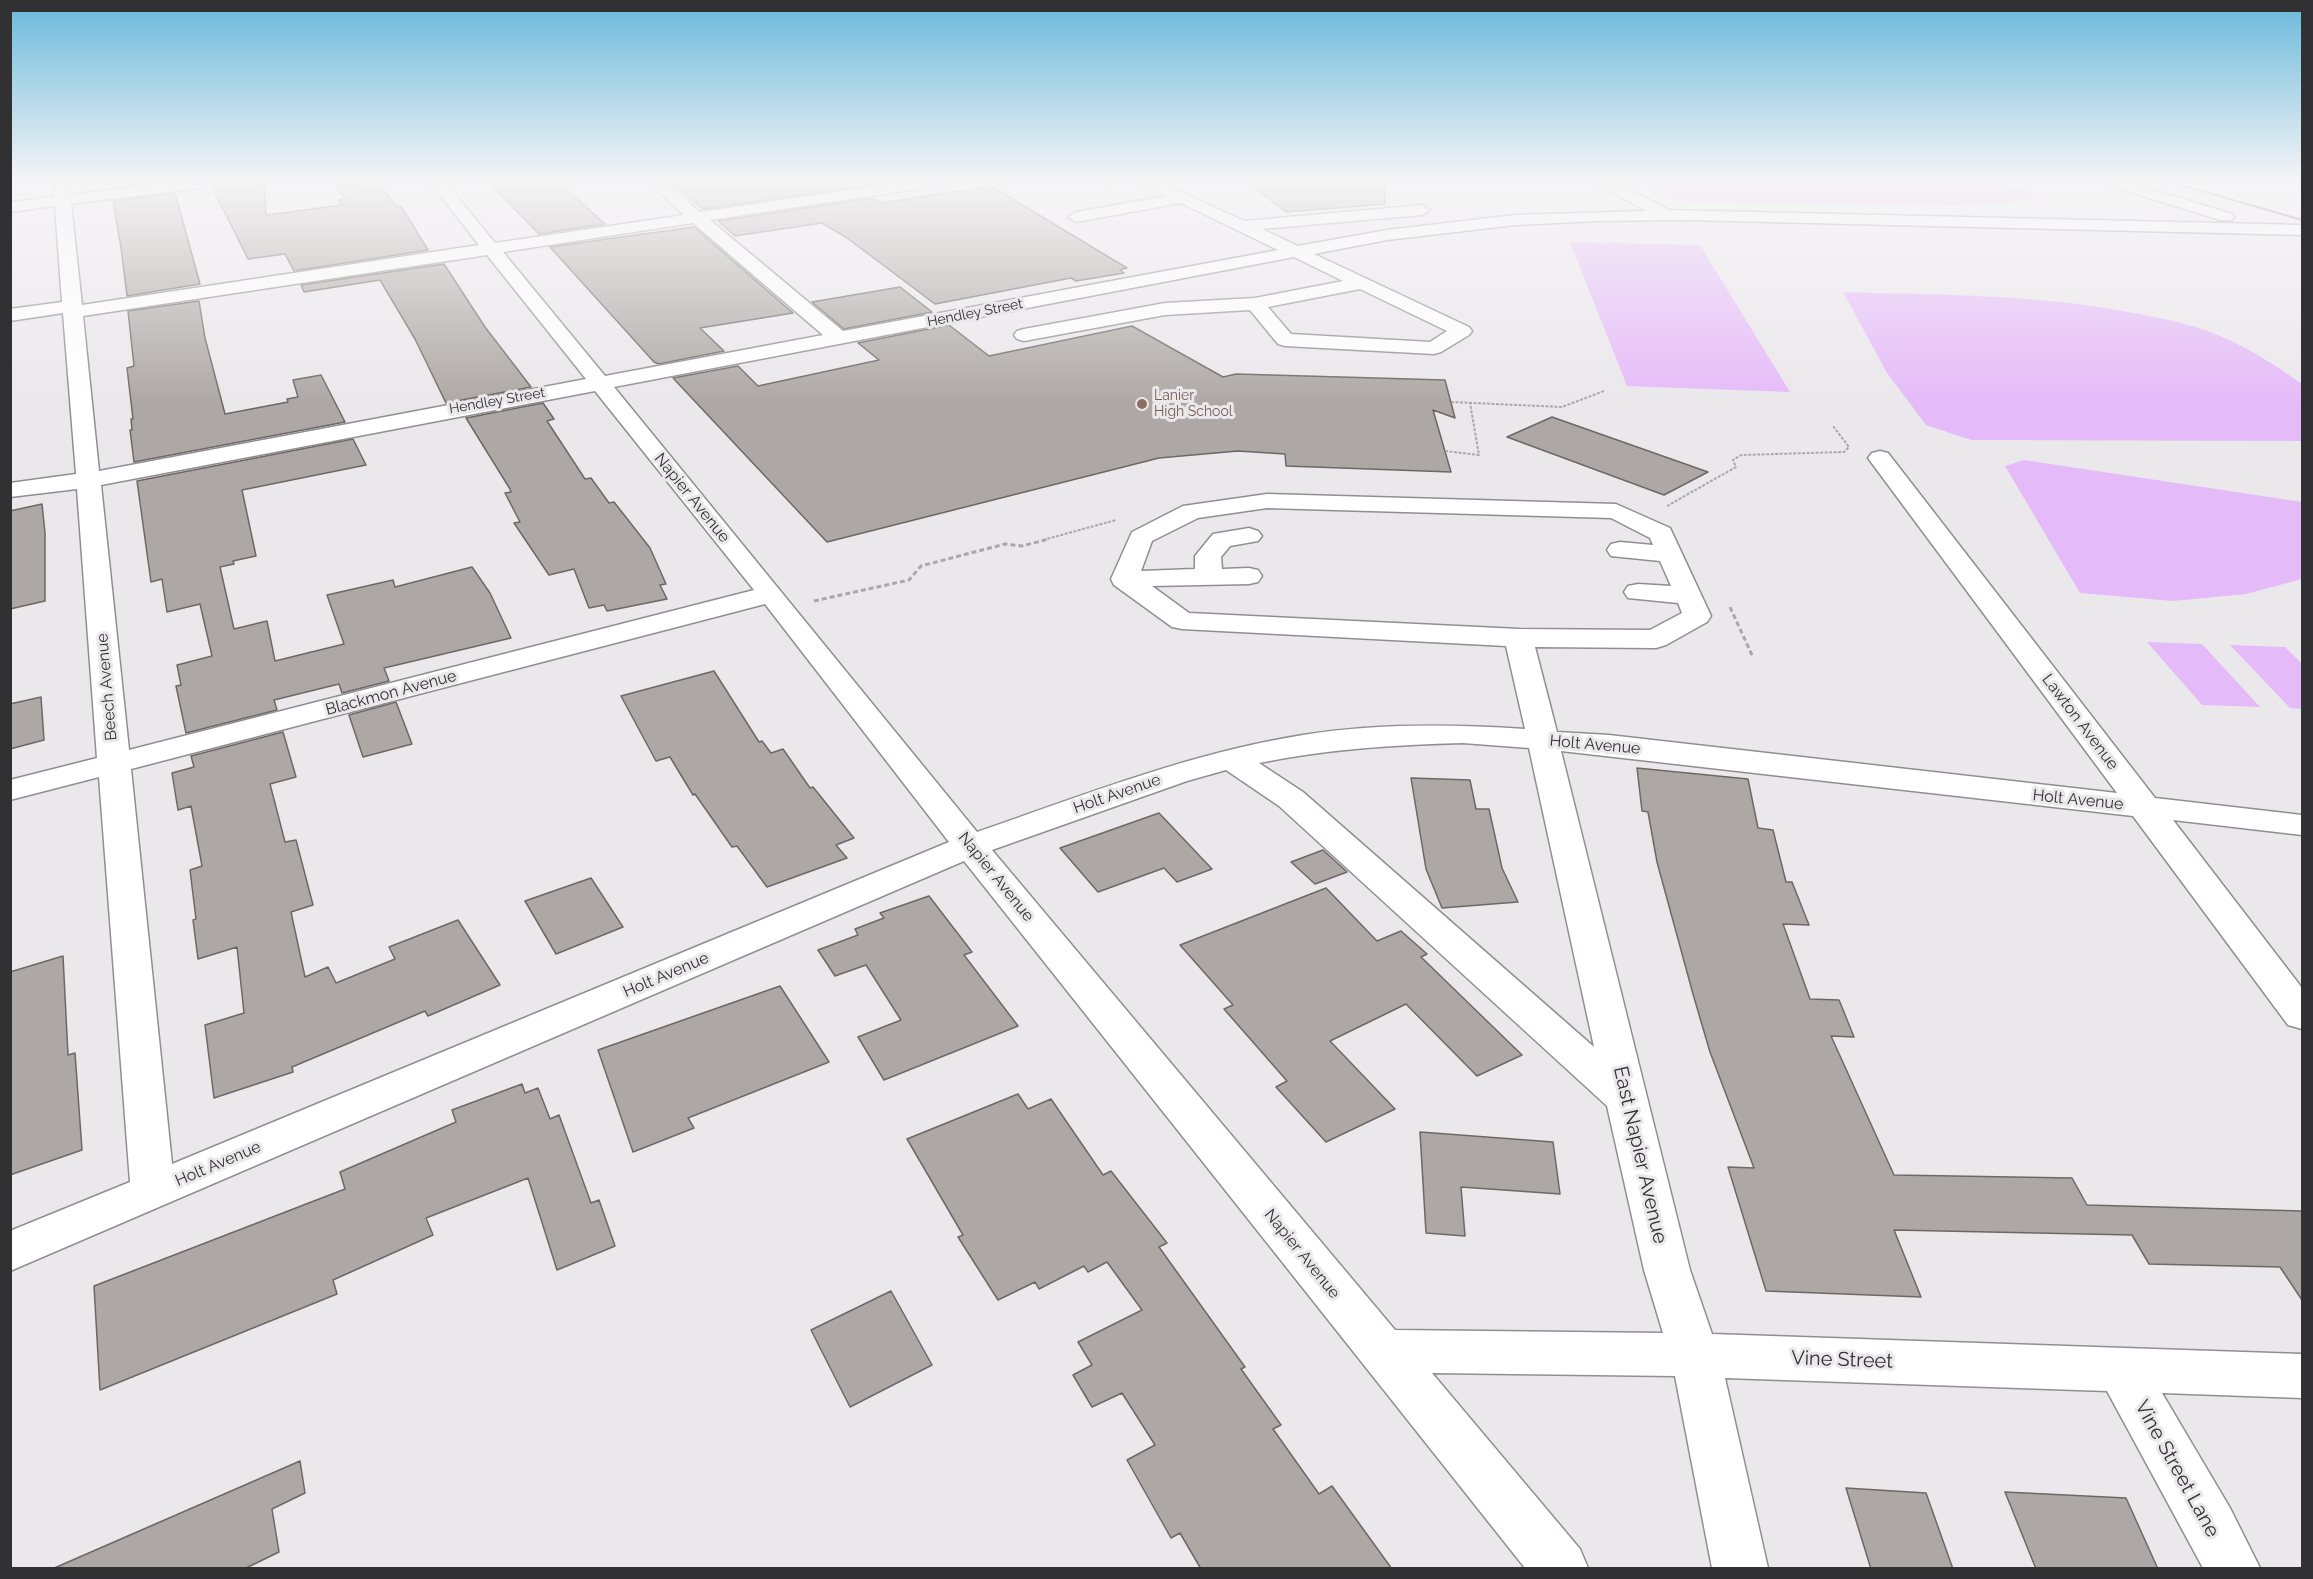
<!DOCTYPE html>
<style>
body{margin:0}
#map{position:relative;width:2313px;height:1579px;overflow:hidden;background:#ebe8ec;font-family:Raleway,sans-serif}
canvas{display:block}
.frame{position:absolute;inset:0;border:12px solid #313032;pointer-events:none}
</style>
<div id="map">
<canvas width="2313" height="1579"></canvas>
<div class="frame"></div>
</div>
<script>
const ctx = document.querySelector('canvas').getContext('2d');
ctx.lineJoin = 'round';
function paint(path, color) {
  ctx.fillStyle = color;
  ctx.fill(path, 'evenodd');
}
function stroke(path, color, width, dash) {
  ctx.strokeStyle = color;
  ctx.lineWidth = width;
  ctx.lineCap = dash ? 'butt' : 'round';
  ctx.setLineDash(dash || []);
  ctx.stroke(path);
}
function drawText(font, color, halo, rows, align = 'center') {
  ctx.font = font + ' Raleway,sans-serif';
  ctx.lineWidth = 6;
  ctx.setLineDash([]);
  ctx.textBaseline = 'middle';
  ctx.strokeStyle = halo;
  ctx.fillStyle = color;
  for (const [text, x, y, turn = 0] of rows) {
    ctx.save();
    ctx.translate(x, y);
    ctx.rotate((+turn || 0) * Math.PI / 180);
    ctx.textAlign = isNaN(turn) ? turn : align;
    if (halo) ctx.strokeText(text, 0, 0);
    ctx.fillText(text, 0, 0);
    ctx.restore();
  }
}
const green = new Path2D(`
 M1641,182H1997L2047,198L2000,204L1960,206L1683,202Z
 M1570,242L1700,245L1790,392L1627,386Z
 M1843,292C1938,295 2034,294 2128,312C2155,317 2182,322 2208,331C2242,344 2273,363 2302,384V441L1971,440L1926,425L1887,373Z
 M2024,460L2302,502V579L2246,594L2173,601L2080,593L2005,466Z
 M2147,642L2202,644L2260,707L2202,705Z
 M2230,645L2285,647L2302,664V709L2290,708Z`);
const building = new Path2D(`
 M217,182H264L266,215L342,205L339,200L344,199L336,185L378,182L396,206H401L428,250L294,271L285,254L248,259L212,187Z
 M488,182H559L605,224L539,234Z
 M669,182H848L856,187L703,209Z
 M1247,182H1384L1385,204L1286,212Z
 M991,186L1127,268L1120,270L1124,273L1076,281L1071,278L935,304L847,238L822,223L735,236L718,221L873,198L881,203Z
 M175,193L200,284L127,296L121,248L113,201Z
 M694,227L793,313L700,328L724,351L659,364L654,362L550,247Z
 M444,264L485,327L531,387L446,403L415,339L380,280L304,292L301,285Z
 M900,287L932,312L844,329L812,302Z
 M199,301L205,338L225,414L288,402L287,399L298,397L293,380L321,375L345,422L134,462L130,430H132L131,419H133L127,368L134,366L128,311Z
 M949,325L989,356L1132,326L1223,377L1236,374L1445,380L1455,418L1433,410L1451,472L1286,466L1285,454L1238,451L1159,458L827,542L673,378L738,366L758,386L879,360L858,343Z
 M543,403L554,419L547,421L585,479L591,478L609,503L614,502L650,548L666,584L660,585L667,599L607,611L604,605L589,608L574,569L549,575L514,523L520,522L505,493L511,492L510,489L466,418Z
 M1552,417L1708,472L1664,495L1507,437Z
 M353,439L366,465L242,490L256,556L233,561L234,564L220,567L234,629L267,621L275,661L344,644L327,595L393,580L395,587L472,567L490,593L511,638L384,668L389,681L342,693L339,684L274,700L277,710L186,733L176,686L181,685L177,665L212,656L200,604L167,612L162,579L151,582L137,481Z
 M42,504L45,533V601L10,609V511Z
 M714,671L759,742L762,741L771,753L783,749L810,788L813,787L854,838L836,845L847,858L767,887L737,846L732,847L695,794L693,795L670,757L656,761L621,696Z
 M41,697L44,740L10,749V704Z
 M396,702L412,744L363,757L349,715Z
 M283,732L296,777L270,784L285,842L296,840L313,905L291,912L305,977L328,967L336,983L395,959L389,947L458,920L500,985L428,1016L425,1011L292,1067L293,1072L214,1098L205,1025L244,1013L237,947L198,959L193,920L196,919L190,870L202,866L191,806L178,810L172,773L194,767L191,756Z
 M1637,768L1748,779L1758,828L1773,830L1786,882H1792L1809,925L1783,924L1810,999L1839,1000L1854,1037L1831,1036L1894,1175L2072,1178L2087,1205L2302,1211V1300L2280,1267L2149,1264L2132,1235L1894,1230L1921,1297L1766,1291L1728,1167L1754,1168L1710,1052L1693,994L1657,862L1648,812L1642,811Z
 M1411,778L1470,780L1476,809H1489L1502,868L1518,902L1442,908L1426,869Z
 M1159,813L1212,869L1177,882L1164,868L1098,892L1060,848Z
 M1323,850L1347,872L1315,884L1291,862Z
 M591,878L623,927L556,954L525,901Z
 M1326,888L1377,941L1401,931L1427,954L1421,957L1522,1055L1477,1076L1406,1004L1330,1041L1395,1109L1326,1142L1276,1087L1287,1081L1224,1009L1233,1005L1180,945Z
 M929,896L972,952L964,955L1018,1026L884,1080L858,1037L901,1020L866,965L835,976L818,950L858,935L855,929L884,918L880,913Z
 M63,956L68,1055L75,1053L82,1150L10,1175V972Z
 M780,986L829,1062L688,1118L694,1128L633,1152L598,1050Z
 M522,1084L525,1093L538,1088L550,1119L559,1115L591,1203L599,1200L615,1246L557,1270L528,1178L426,1218L433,1235L333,1280L337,1294L100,1390L94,1286L345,1189L340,1172L456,1122L452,1110Z
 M1018,1094L1028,1109L1051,1099L1103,1175L1111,1171L1167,1243L1159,1247L1245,1367L1241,1369L1281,1425L1273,1429L1319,1494L1332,1486L1392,1569H1201L1180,1533L1171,1538L1127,1460L1155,1445L1122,1393L1092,1407L1073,1375L1092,1365L1078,1342L1142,1310L1107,1262L1088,1272L1084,1266L1039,1289L1035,1282L998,1300L958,1237L963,1235L907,1139Z
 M1420,1132L1553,1142L1560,1194L1461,1187L1465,1236L1426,1233Z
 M891,1291L932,1365L850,1407L811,1330Z
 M300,1461L305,1493L272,1509L279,1552L244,1569H52Z
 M1846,1488L1926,1493L1953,1569H1871Z
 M2005,1492L2126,1498L2158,1569H2036Z`);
const minorTunnel = new Path2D(`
 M1106,182L1113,184`);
const pathFar1 = new Path2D(`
 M1451,402L1562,407L1604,391
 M1445,451L1479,455L1470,403
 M1667,506L1736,467L1733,460L1741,455L1844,452L1849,447L1833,426
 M1043,540L1116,520`);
const path = new Path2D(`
 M814,601L909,580L921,566L1005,544L1022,546L1049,539
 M1730,607L1752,655`);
const minor = new Path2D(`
 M54,182H68L70,195L174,182H215L207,187L71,204L82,305L479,245L430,182H445L495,243L684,215L648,182H664L700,212L903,182H938L936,185L931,187L710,220L843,331L1278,250L1181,203L1076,222L1068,217L1076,212L1167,196L1144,185L1142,182H1160L1244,221L1422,205L1430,210L1422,215L1262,229L1298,246L1387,230L1515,215L1646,211L1600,185L1598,182H1616L1669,210L2302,225V235L1686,220L1598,221L1515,225L1387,240L1314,254L1469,327L1472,331L1469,335L1441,352L1434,354L1285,346L1278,344L1250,310L1165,315L1024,341L1017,339L1014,335L1017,331L1024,329L1165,303L1255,298L1343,281L1294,257L614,387L977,832C1084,795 1190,753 1303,735C1376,723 1451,724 1525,729L1506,646L1182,629L1172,627L1114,585L1111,579L1132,532L1183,506L1267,494L1616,504L1670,528L1711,616L1707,622L1666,645L1656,648L1535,647L1557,732L1609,735L2117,793L1868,458L1872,453L1880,451L1888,453L2155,798L2302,815V835L2173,820L2302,988V1029L2288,1025L2133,816L1561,751L1690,1270L1712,1334L2302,1354V1398L2162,1393L2230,1508L2260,1568H2203L2107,1391L1725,1378L1768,1568H1712L1675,1376L1432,1373L1580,1549L1588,1568H1525L964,861L10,1271V1231L130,1182L99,777L10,800V780L97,758L77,489L10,497V483L76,474L63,313L10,321V309L62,302L55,206L10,212V202L54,197ZM693,223L823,335L605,376L503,252ZM487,255L586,379L99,471L83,316ZM1360,289L1447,331L1430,342L1291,334L1268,307ZM595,391L754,590L129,750L101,485ZM1267,508L1611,518L1650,538L1653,545L1620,542L1611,544L1607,550L1611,556L1660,561L1671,586L1638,584L1628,586L1624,592L1628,598L1678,603L1682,613L1650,630L1519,629L1189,613L1152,586L1249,584L1258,582L1262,576L1258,570L1249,568L1222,569L1221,557L1230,546L1258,541L1262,536L1258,531L1249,528L1213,534L1195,556V569L1141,571L1152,541L1198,518ZM765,604L949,842L172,1164L131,769ZM1463,743L1529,748L1594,1047L1303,792L1259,763C1327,749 1394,745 1463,743ZM1226,770L1279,806L1607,1106L1644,1270L1663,1333L1395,1330L992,850L1187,781Z
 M2104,182H2127L2232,214L2234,217L2232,220H2220L2107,185Z`);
const rail = new Path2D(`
 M2171,182L2302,220`);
const markers = [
 [1142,404,6,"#8d6e63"]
];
const farStreetnames = [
 ["Hendley Street",975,313,-11],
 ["Hendley Street",497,401,-10]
];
const farEducationnames = [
 ["Lanier",1154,396],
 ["High School",1154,412]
];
const streetNames = [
 ["Napier Avenue",692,498,51],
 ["Beech Avenue",107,687,-95],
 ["Blackmon Avenue",391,693,-15],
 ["Lawton Avenue",2080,722,53],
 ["Holt Avenue",1595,745,5],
 ["Holt Avenue",1117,794,-19],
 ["Holt Avenue",2078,800,6],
 ["Napier Avenue",996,877,51],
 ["Holt Avenue",666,975,-23],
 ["Holt Avenue",218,1164,-23],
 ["Napier Avenue",1302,1254,51]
];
const nearStreetnames = [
 ["East Napier Avenue",1640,1155,77],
 ["Vine Street",1842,1360,2],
 ["Vine Street Lane",2177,1469,61]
];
paint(green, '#e5baf9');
paint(building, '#ada8a5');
stroke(building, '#6d6865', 1.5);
stroke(minorTunnel, '#c6c3c7', 17, [17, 9]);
stroke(minor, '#918e93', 3);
stroke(pathFar1, '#a9a7aa', 2, [3, 1.5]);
stroke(path, '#a9a7aa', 3, [5, 3]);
paint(minor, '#fff');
stroke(rail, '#626063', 2);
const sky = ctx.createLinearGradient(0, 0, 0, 403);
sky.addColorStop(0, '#69b8db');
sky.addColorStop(0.45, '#f6f5f6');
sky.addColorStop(1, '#f6f5f600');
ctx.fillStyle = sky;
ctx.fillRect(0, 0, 2313, 403);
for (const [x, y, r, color] of markers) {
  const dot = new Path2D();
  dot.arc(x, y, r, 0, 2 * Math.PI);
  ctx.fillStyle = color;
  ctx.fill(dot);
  stroke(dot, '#ebe8ec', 2);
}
drawText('14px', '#313032', '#ebe8ec', farStreetnames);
drawText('14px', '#785e54', '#ebe8ec', farEducationnames, 'left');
drawText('16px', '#313032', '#ebe8ec', streetNames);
drawText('20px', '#313032', '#ebe8ec', nearStreetnames);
</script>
